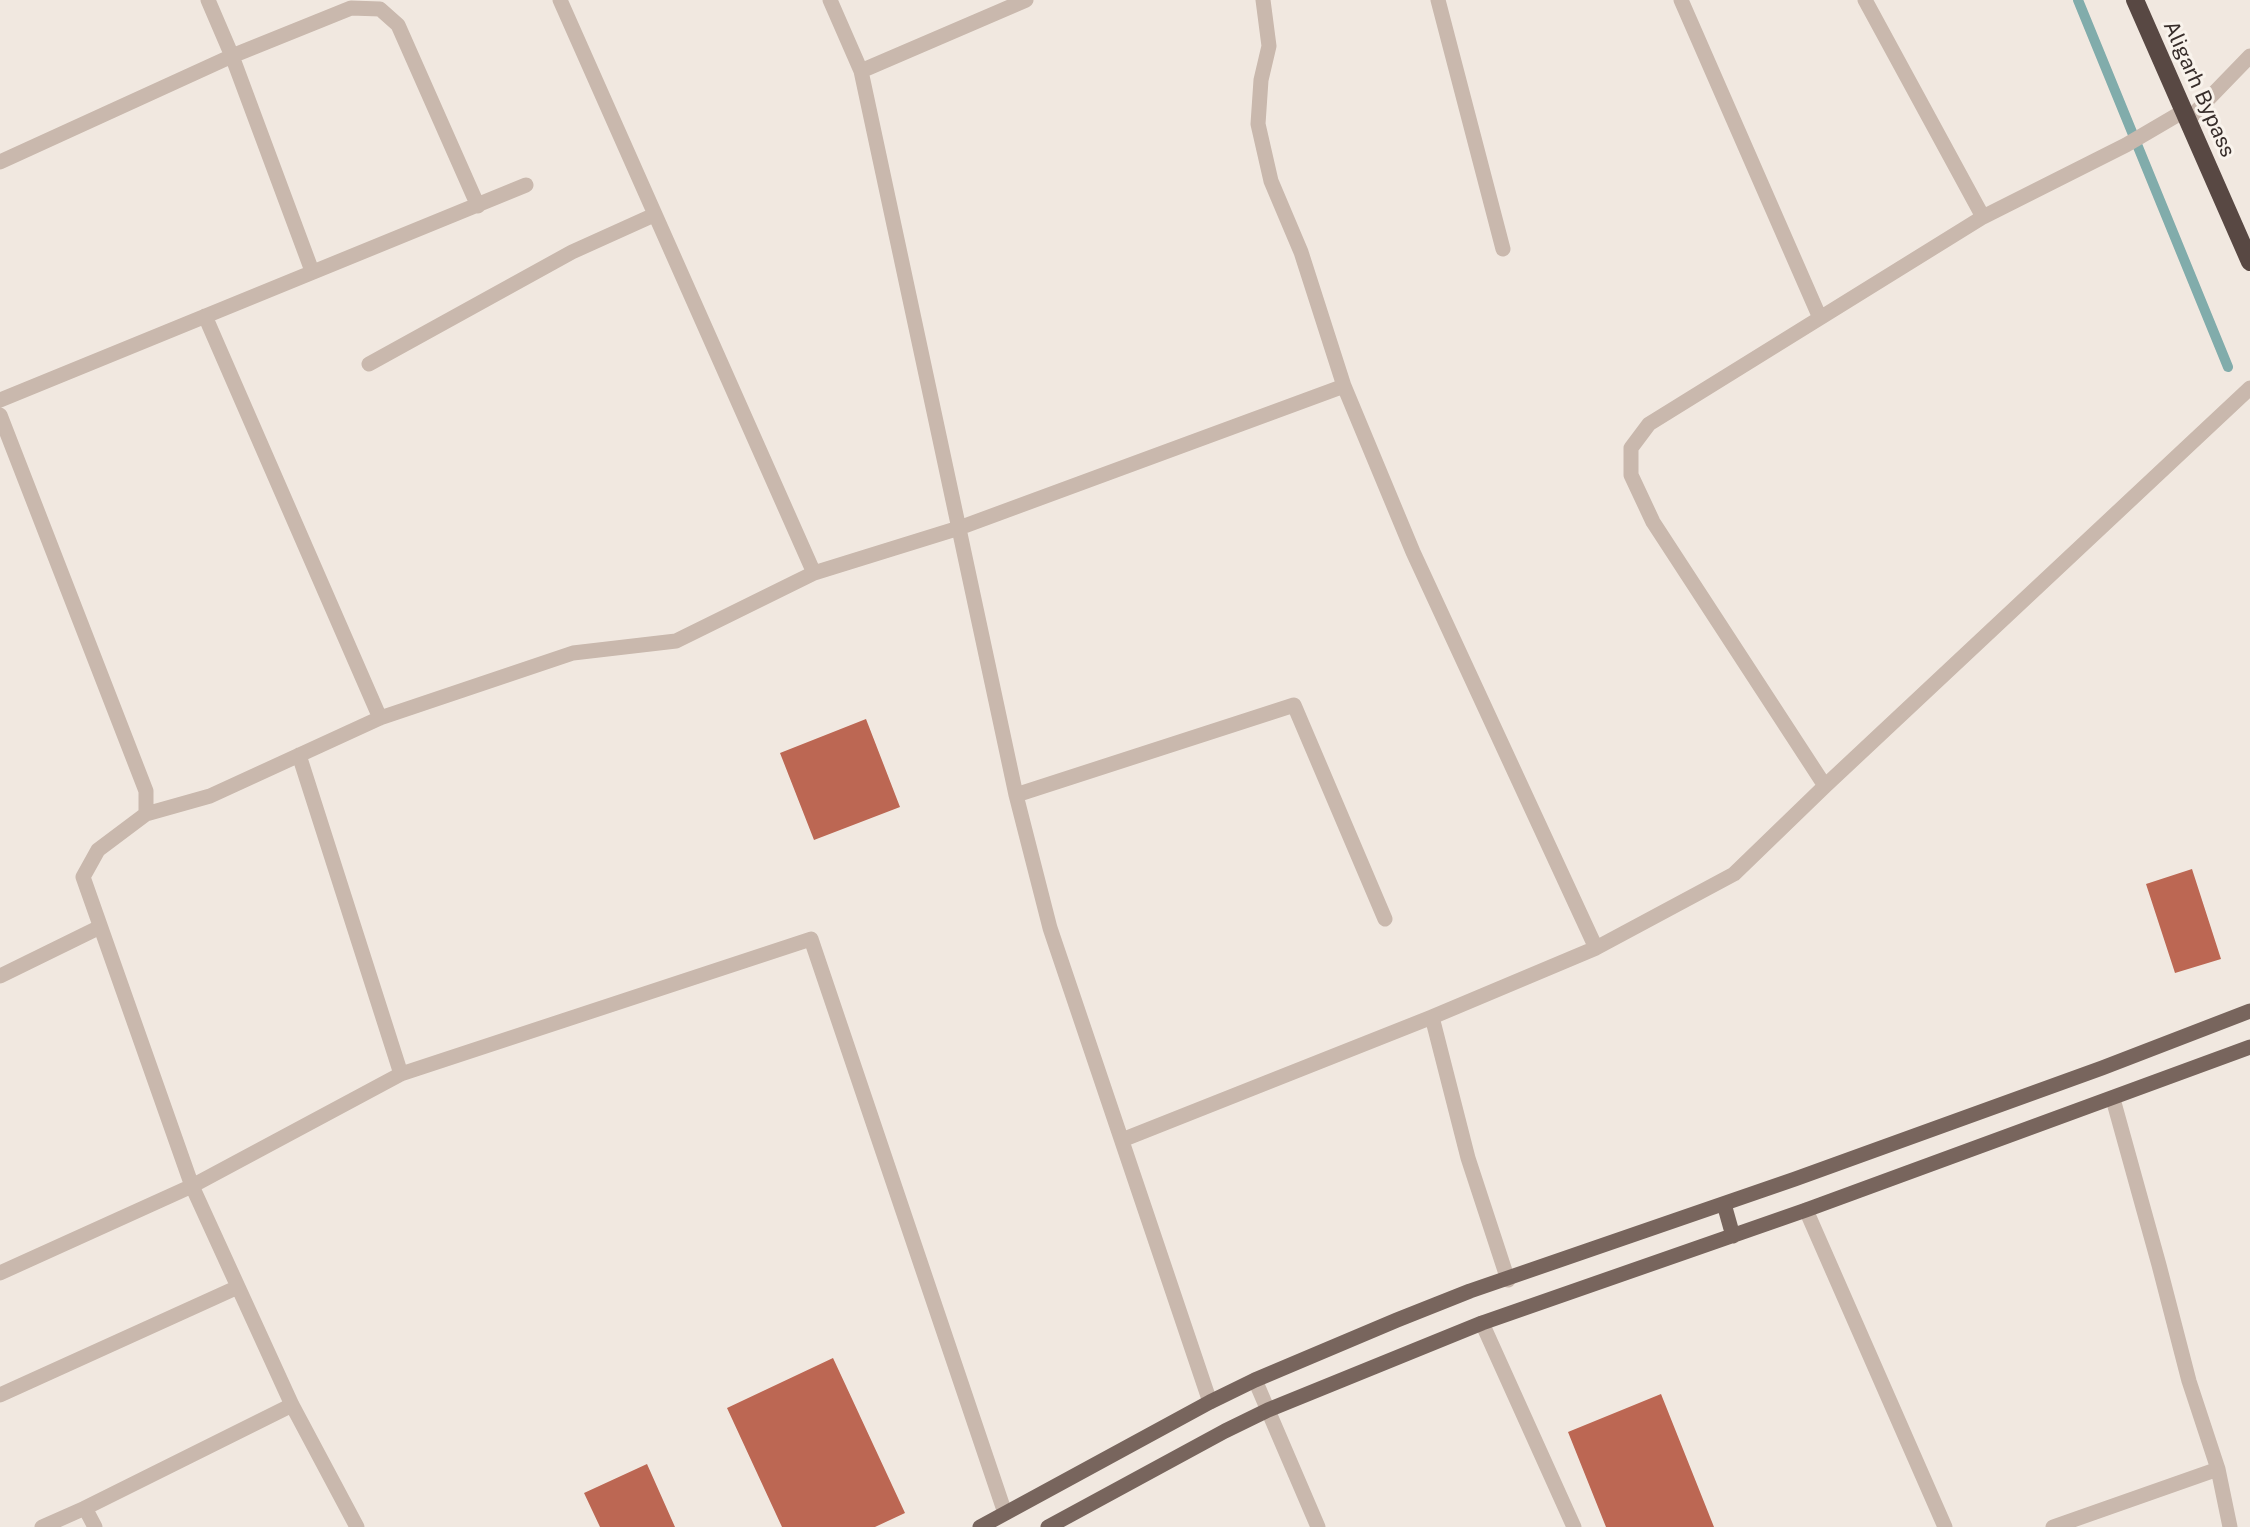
<!DOCTYPE html>
<style>
body{margin:0}
canvas{display:block;background:#f1e8e0}
</style>
<canvas width="2250" height="1527"></canvas>
<script>
const ctx = document.querySelector('canvas').getContext('2d');
ctx.lineJoin = 'round';
function stroke(path, color, width, dash) {
  ctx.strokeStyle = color;
  ctx.lineWidth = width;
  ctx.lineCap = dash ? 'butt' : 'round';
  ctx.setLineDash(dash || []);
  ctx.stroke(path);
}
function paint(path, color) {
  ctx.fillStyle = color;
  ctx.fill(path, 'evenodd');
}
function drawText(font, color, halo, rows, align = 'center') {
  ctx.font = font + ' "Public Sans",sans-serif';
  ctx.lineWidth = 6;
  ctx.setLineDash([]);
  ctx.textBaseline = 'middle';
  ctx.strokeStyle = halo;
  ctx.fillStyle = color;
  for (const [text, x, y, turn = 0] of rows) {
    ctx.save();
    ctx.translate(x, y);
    ctx.rotate((+turn || 0) * Math.PI / 180);
    ctx.textAlign = isNaN(turn) ? turn : align;
    if (halo) ctx.strokeText(text, 0, 0);
    ctx.fillText(text, 0, 0);
    ctx.restore();
  }
}
const stream = new Path2D(`
 M2078,0L2228,367`);
const building = new Path2D(`
 M866,719L900,807L814,840L780,753Z
 M2192,869L2221,959L2175,973L2146,884Z
 M833,1358L905,1513L875,1527H782L727,1408Z
 M1661,1394L1714,1527H1606L1568,1432Z
 M647,1464L675,1527H600L584,1493Z`);
const street = new Path2D(`
 M560,0L814,573L959,528L1344,386L1413,552L1596,948
 M830,0L861,71L1016,795L1050,928L1210,1402
 M1263,0L1269,46L1261,80L1258,124L1271,181L1301,252L1344,386
 M1438,0L1503,249
 M1681,0L1820,318
 M1865,0L1983,217
 M861,71L1026,0
 M2188,120L2250,56
 M0,162L232,56L208,0
 M312,271L232,56L351,8L380,9L398,25L478,206
 M205,316L380,718
 M369,364L572,252L654,215
 M0,400L526,185
 M0,415L146,791V814L98,850L83,877L192,1186L292,1405L357,1527
 M299,755L401,1074
 M1825,786L1653,522L1631,475V448L1649,424L1983,217L2126,145L2184,111
 M1016,795L1294,705L1385,919
 M146,814L210,796L380,718L573,653L676,641L814,573
 M0,976L100,927
 M2113,1099L2159,1265L2189,1381L2218,1469L2230,1527
 M1122,1140L1432,1017
 M1806,1210L1945,1527
 M0,1273L192,1186L401,1074L811,939L1005,1513
 M1508,1280L1468,1158L1432,1017L1596,948L1734,874L1825,786L2250,388
 M1482,1323L1574,1527
 M1255,1380L1318,1527
 M0,1395L238,1287
 M85,1508L95,1527
 M42,1527L85,1508L292,1405
 M2053,1527L2218,1469`);
const primary = new Path2D(`
 M1724,1204L1733,1236
 M980,1527L1210,1402L1255,1380L1397,1320L1470,1291L1795,1179L2102,1068L2250,1011
 M1048,1527L1225,1431L1268,1410L1482,1323L1806,1210L2250,1047`);
const highway = new Path2D(`
 M2135,0L2250,262`);
const streetNames = [
 ["Aligarh Bypass",2199,89,66]
];
stroke(stream, '#81acab', 10);
paint(building, '#bc6753');
stroke(street, '#c9b8ad', 15);
stroke(primary, '#78655d', 15);
stroke(highway, '#584843', 18);
drawText('21px', '#382e2b', '#f9f3ec', streetNames);
</script>
